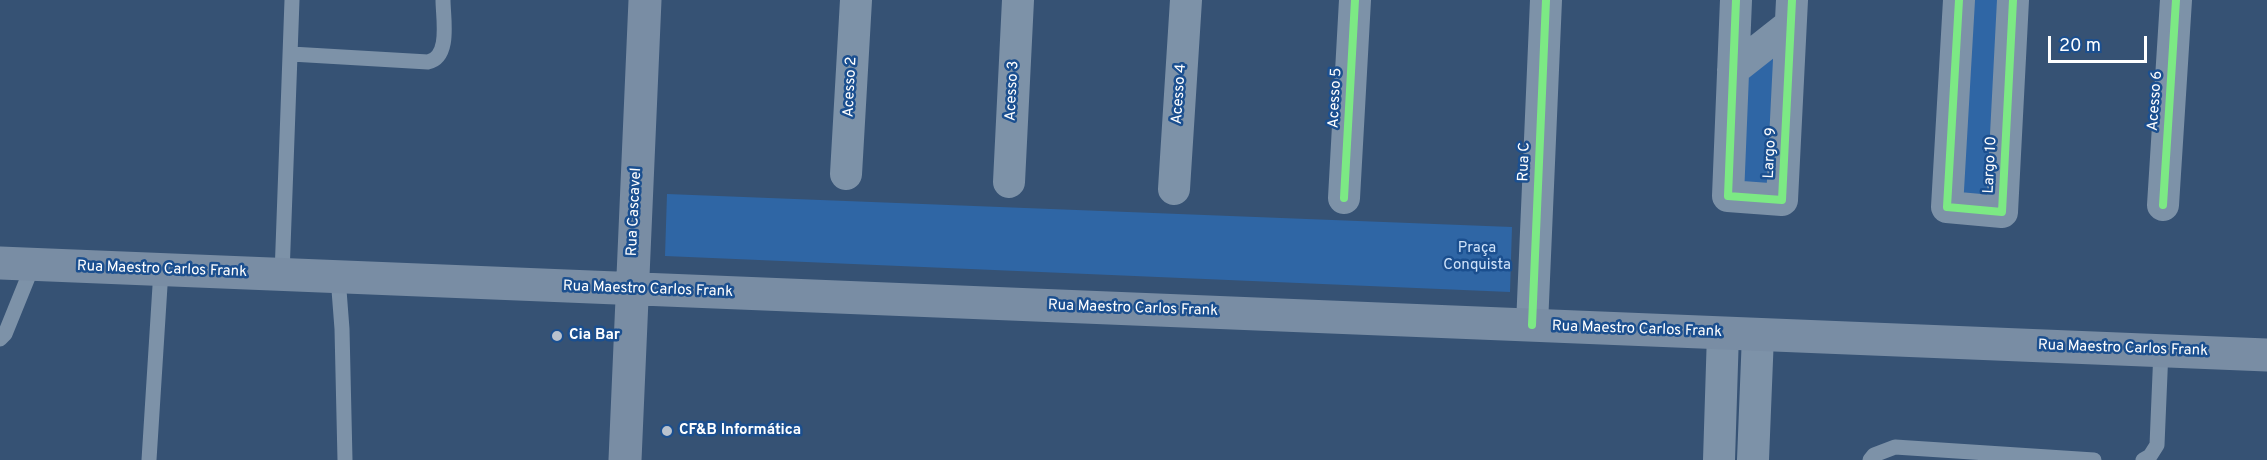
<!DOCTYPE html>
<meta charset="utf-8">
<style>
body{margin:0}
#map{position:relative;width:2267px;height:460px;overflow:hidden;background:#365274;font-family:Overpass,sans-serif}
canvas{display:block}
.scale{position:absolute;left:2048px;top:36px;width:99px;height:27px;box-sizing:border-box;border:3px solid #fff;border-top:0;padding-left:8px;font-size:18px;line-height:21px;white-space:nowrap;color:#fff;-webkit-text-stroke:4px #1b4f8f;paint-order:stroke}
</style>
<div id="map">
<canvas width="2267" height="460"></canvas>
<div class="scale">20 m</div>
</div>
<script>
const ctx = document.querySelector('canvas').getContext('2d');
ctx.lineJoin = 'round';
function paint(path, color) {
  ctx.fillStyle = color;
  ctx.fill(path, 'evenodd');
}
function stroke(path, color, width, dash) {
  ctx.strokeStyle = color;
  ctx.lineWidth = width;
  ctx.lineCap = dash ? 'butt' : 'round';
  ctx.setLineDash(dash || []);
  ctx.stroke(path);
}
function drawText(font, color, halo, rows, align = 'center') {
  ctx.font = font + ' Overpass,sans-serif';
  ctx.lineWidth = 5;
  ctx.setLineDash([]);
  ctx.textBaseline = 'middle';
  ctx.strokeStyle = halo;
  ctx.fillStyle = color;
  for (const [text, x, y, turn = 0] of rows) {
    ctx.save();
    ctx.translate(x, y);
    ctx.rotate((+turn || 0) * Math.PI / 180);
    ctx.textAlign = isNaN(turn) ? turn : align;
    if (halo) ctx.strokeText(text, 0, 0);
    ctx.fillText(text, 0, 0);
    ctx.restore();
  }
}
const green = new Path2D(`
 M1967,0H2004L1993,202L1956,200Z
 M1780,46L1772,191L1736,189L1742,75Z
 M667,194L1512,227L1510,292L665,256Z`);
const lane = new Path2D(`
 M291,54L428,62C451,57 443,18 443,0
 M282,275L292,0
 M338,277L342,329L345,460
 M0,339L5,334L33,265
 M149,460L161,270
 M1870,460L1874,455L1895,447L2094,460
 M2143,460L2150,456L2157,445L2161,350`);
const street = new Path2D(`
 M1736,0L1728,196L1782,200L1792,0
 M1959,0L1947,207L2002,212L2013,0
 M1733,70L1790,25
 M846,174L856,0
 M1009,182L1018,0
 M1174,189L1186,0
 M1344,198L1355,0
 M2163,205L2176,0
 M1532,325L1546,0
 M1719,460L1723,333
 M1753,460L1758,335`);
const secondary = new Path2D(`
 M0,263L2267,355
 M625,460L645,0`);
const cycleway = new Path2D(`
 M1736,0L1728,196L1782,200L1792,0
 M1959,0L1947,207L2002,212L2013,0
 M1344,198L1355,0
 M2163,205L2176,0
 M1532,325L1546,0`);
const markers = [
 [557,336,6,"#b9c2ce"],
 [667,431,6,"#b9c2ce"]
];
const streetNames = [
 ["Acesso 2",851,87,-87],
 ["Acesso 3",1013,91,-87],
 ["Acesso 4",1180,94,-86],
 ["Acesso 5",1336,98,-87],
 ["Acesso 6",2156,101,-86],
 ["Largo 9",1771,153,-87],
 ["Rua C",1525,162,-88],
 ["Largo 10",1991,165,-87],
 ["Rua Cascavel",635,212,-87],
 ["Rua Maestro Carlos Frank",162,270,2],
 ["Rua Maestro Carlos Frank",648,290,2],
 ["Rua Maestro Carlos Frank",1133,309,2],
 ["Rua Maestro Carlos Frank",1637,330,2],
 ["Rua Maestro Carlos Frank",2123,349,2]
];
const parkNames = [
 ["Praça",1477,249],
 ["Conquista",1477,266]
];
const poiNames = [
 ["Cia Bar",569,336],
 ["CF&B Informática",679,431]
];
paint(green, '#2f66a5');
stroke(lane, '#7d92a8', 15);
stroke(street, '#7d92a8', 32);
stroke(secondary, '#798da4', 33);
stroke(cycleway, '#7ce984', 8);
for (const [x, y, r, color] of markers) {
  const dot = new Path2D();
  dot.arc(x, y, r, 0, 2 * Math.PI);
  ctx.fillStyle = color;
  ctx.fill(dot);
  stroke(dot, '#1b4f8f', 2);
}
drawText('15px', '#fff', '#1b4f8f', streetNames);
drawText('15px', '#cfe3fa', '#1b4f8f', parkNames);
drawText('bold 15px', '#fff', '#1b4f8f', poiNames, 'left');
</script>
